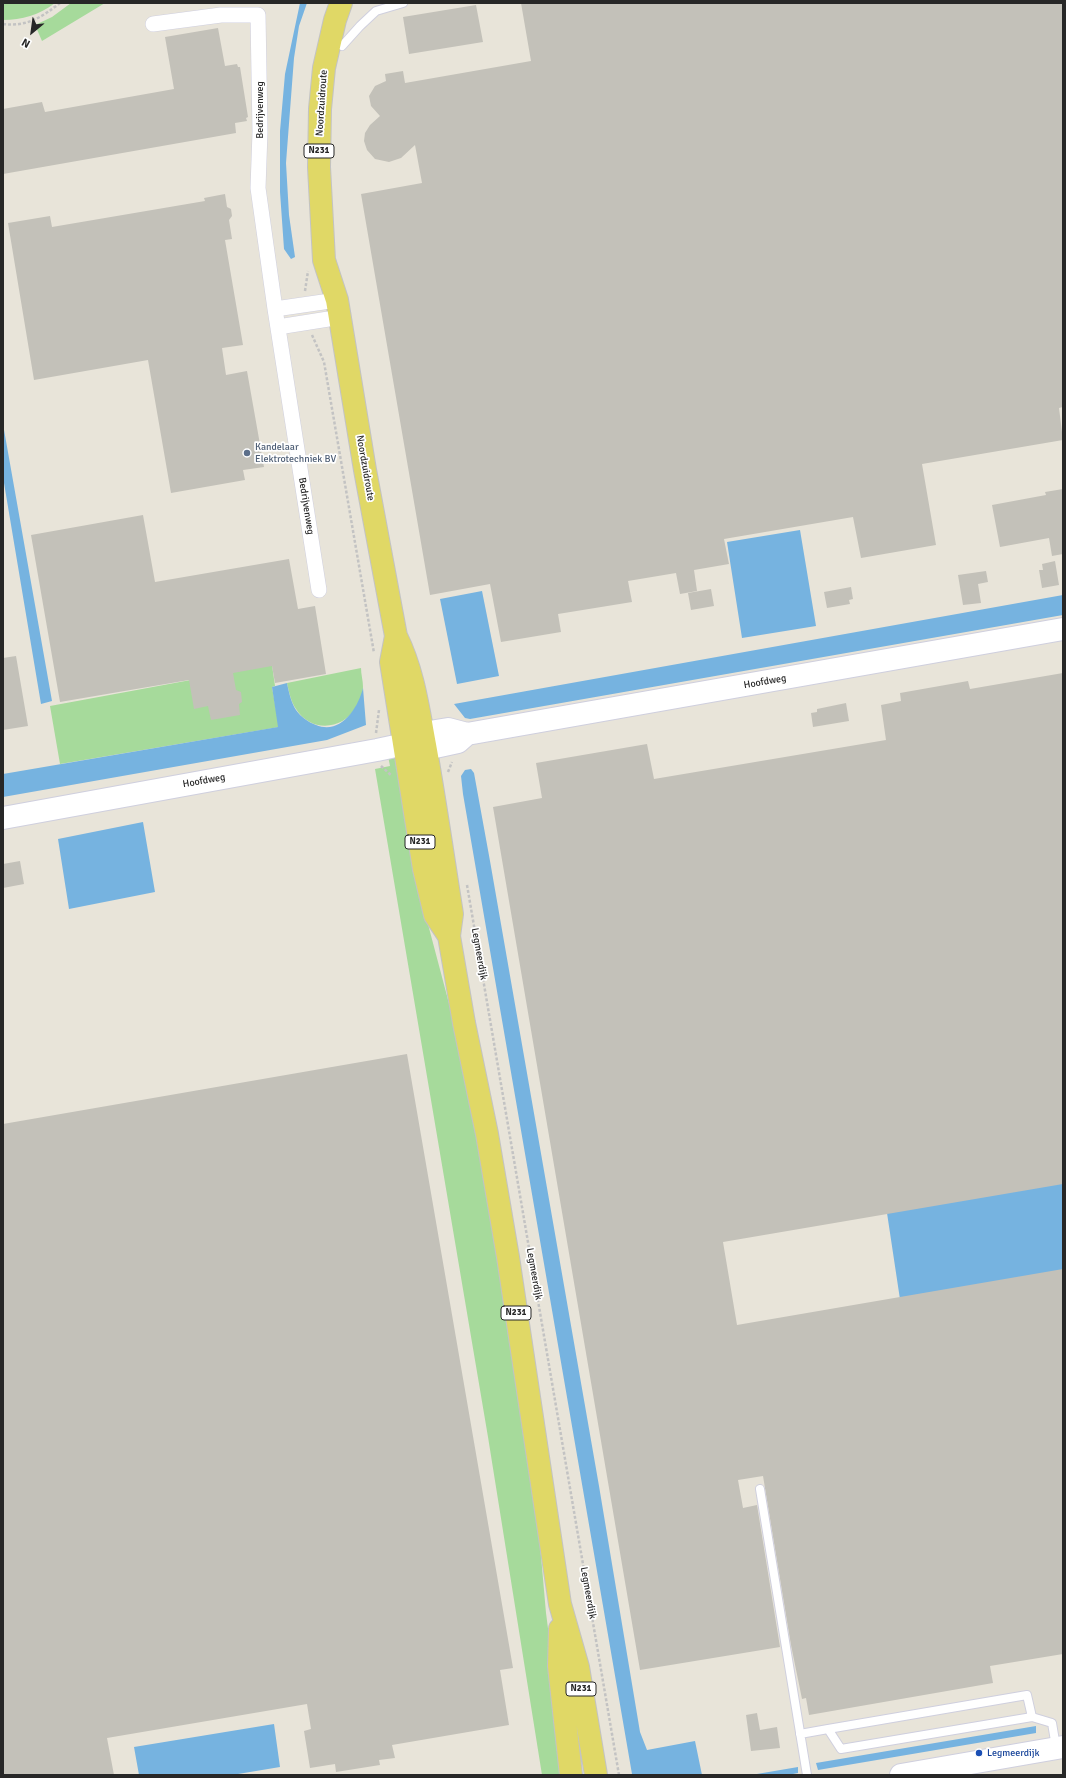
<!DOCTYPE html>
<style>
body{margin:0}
#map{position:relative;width:1066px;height:1778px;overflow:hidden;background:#e8e4d9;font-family:Signika,sans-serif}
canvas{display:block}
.frame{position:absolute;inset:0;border:4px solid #272727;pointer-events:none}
.north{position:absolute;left:12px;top:12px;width:40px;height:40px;-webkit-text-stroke:3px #fff;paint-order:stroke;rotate:209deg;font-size:11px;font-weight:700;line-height:16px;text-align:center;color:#272727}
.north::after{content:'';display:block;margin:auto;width:14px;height:18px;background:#272727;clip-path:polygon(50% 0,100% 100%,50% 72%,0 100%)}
</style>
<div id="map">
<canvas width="1066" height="1778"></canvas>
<div class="frame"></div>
<div class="north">N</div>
</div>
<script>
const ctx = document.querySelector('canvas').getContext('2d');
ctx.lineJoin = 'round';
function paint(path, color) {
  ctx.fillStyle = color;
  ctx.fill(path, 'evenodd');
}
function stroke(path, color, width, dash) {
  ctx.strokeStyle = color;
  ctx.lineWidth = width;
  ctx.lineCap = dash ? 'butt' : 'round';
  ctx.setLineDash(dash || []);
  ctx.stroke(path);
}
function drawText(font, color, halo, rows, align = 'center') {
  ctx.font = font + ' Signika,sans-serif';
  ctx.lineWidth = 3.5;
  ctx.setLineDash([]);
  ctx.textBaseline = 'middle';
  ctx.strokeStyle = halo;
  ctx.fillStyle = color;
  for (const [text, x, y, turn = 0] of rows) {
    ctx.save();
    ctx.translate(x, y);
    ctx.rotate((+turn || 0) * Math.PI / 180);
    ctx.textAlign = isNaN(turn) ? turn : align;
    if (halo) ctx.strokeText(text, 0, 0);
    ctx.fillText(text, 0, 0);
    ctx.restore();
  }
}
const green = new Path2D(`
 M3,3H55C39,15 22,20 3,20Z
 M71,3H105L42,41L35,25L52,17Z
 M272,665L275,686L272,687L279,727L60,764L50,706Z
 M361,668C361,674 363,681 363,687C363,693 360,701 356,707C343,730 311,733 296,709C291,702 289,692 287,683Z
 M388,756H395L420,894L469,1079L497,1241L538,1522L546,1613L567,1775H542L488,1437L375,769L390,766Z`);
const water = new Path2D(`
 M300,3H307L299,26L294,58L286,163L289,215L295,257L291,259L284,249L280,192V131L285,74Z
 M3,424L52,701L41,704L3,477Z
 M800,530L816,626L742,638L727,542Z
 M482,591L499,676L457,684L440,599Z
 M1063,595V615L470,719L465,718L454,704Z
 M287,683C289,693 291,702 296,710C301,717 308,722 316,725C341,735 358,708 363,688L366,725L327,740L3,797V774L278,727L272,687Z
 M471,769L474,773L490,861L599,1486L640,1732L647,1750L695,1741L702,1775L632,1774L463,794L461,776L465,770Z
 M143,822L155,892L69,909L58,839Z
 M1063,1181V1299L904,1326L887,1213Z
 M274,1724L280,1767L232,1775H139L134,1747Z
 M1036,1726V1733L818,1770L816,1763Z
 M798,1767V1773L788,1775H751Z`);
const building = new Path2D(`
 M521,3H1063V407L1059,408L1063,440L922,464L936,545L861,558L853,517L724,539L729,564L694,570L697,591L680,594L676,573L628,581L632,602L558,614L561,632L501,642L490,584L430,595L361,194L422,183L415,145L401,158L389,162L375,159L367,150L364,141L365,133L370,125L380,116L371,106L369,96L375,86L386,81L385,74L403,71L405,83L531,61Z
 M476,5L483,42L409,54L403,17Z
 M218,28L225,66L237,64L238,67H240L248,117L246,118L247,121L235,123L236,133L3,174V109L42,102L45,112L174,89L165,37Z
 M225,194L227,207L231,209L232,216L229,220L232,239L225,240L243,345L222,348L226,375L247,371L264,467L243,470L245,480L171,493L148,360L34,380L8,223L50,216L52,227L205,201L204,198Z
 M1063,489V554L1052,556L1049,538L1000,547L992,505L1046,495L1045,492Z
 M143,515L155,582L289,559L298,609L315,606L326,674L275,683L272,666L233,673L236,690L241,692L242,702L239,704L240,715L211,720L208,706L194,709L189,680L60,702L31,535Z
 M1055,561L1059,585L1042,588L1039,570H1043L1042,564Z
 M986,571L988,582L978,584L981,603L963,605L958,575Z
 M851,587L853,599L849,600L850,604L827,608L824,592Z
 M711,589L714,606L691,610L688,593Z
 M16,656L28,726L3,730V658Z
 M1063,673V1184L723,1242L737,1325L1063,1269V1654L990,1666L993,1683L809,1715L806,1698L802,1699L791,1645L763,1476L738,1480L743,1508L757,1505L780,1647L640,1670L493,807L542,798L536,763L647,744L654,779L886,740L881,705L901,701L900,693L968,681L970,689Z
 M846,703L849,721L813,727L811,713L817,712V709Z
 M20,861L24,884L3,888V864Z
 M407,1054L513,1668L500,1670L509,1725L392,1745L395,1758L379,1760L380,1765L336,1772L335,1764L310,1768L304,1731L311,1729L307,1704L107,1738L114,1775H3V1124Z
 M757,1713L760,1730L777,1727L780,1748L751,1751L746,1715Z`);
const path = new Path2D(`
 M3,24C27,27 42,17 60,3
 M305,291L308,271
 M312,335L324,362L374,653
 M376,733L379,710
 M381,766L392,776
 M448,772L452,762
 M467,885L619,1775`);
const lane = new Path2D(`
 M342,46L360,26L376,11L403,3
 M760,1489L807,1775
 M828,1729L1027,1695L1032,1717
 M800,1734L828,1729L841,1749L1032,1717L1052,1723L1056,1747`);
const street = new Path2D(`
 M153,24L221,15H258L260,132L258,188L275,309L319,590
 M275,309L337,300
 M278,327L341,317`);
const secondary = new Path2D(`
 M408,745L426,749L458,742L467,734
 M3,818L377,750L405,744L423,733L448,729L467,734L1063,629
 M901,1775L1063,1747`);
const primary = new Path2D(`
 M341,3L335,20L324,68L320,109L319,167L324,260L337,300L365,470L396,636C413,670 418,707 425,745C435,801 443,857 452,914L449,936L464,1023L487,1134L508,1257L560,1604L578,1667L596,1775
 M396,636L391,662L424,869L435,915L449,936
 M560,1629L559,1666L571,1775`);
const markers = [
 [247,453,4,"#5c6f8a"],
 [979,1753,4,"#1a4fb4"]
];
const shields = [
 [319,151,30],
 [420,842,30],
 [516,1313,30],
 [581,1689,30]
];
const shieldNames = [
 ["N231",319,151],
 ["N231",420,842],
 ["N231",516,1313],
 ["N231",581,1689]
];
const streetNames = [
 ["Noordzuidroute",322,103,-86],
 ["Bedrijvenweg",260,110,-90],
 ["Noordzuidroute",365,468,80],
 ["Bedrijvenweg",306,506,81],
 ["Hoofdweg",765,682,-10],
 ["Hoofdweg",204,781,-10],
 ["Legmeerdijk",479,954,80],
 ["Legmeerdijk",534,1274,80],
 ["Legmeerdijk",588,1593,80]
];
const serviceNames = [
 ["Kandelaar",255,447],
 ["Elektrotechniek BV",255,459]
];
const transitNames = [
 ["Legmeerdijk",987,1753]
];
paint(green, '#a6da9b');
paint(water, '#76b3e0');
paint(building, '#c3c1b9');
stroke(lane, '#cfcfde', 10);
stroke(street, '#cfcfde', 16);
stroke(secondary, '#cfcfde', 24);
stroke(primary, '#c3c3c3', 24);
stroke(path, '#c3c3c3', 2.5, [3, 2]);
stroke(lane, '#fff', 8);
stroke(street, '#fff', 15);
stroke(secondary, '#fff', 22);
stroke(primary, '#e0d866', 22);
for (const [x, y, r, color] of markers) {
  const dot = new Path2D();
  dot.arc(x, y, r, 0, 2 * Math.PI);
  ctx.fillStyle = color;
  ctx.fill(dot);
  stroke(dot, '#fff', 1.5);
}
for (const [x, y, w] of shields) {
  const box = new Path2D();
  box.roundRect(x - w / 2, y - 7, w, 14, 3);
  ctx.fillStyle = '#fff';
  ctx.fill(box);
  stroke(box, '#272727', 1);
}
drawText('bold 9px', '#272727', null, shieldNames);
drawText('10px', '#272727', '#fff', streetNames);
drawText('10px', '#4e5e75', '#fff', serviceNames, 'left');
drawText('10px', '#164399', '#fff', transitNames, 'left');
</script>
